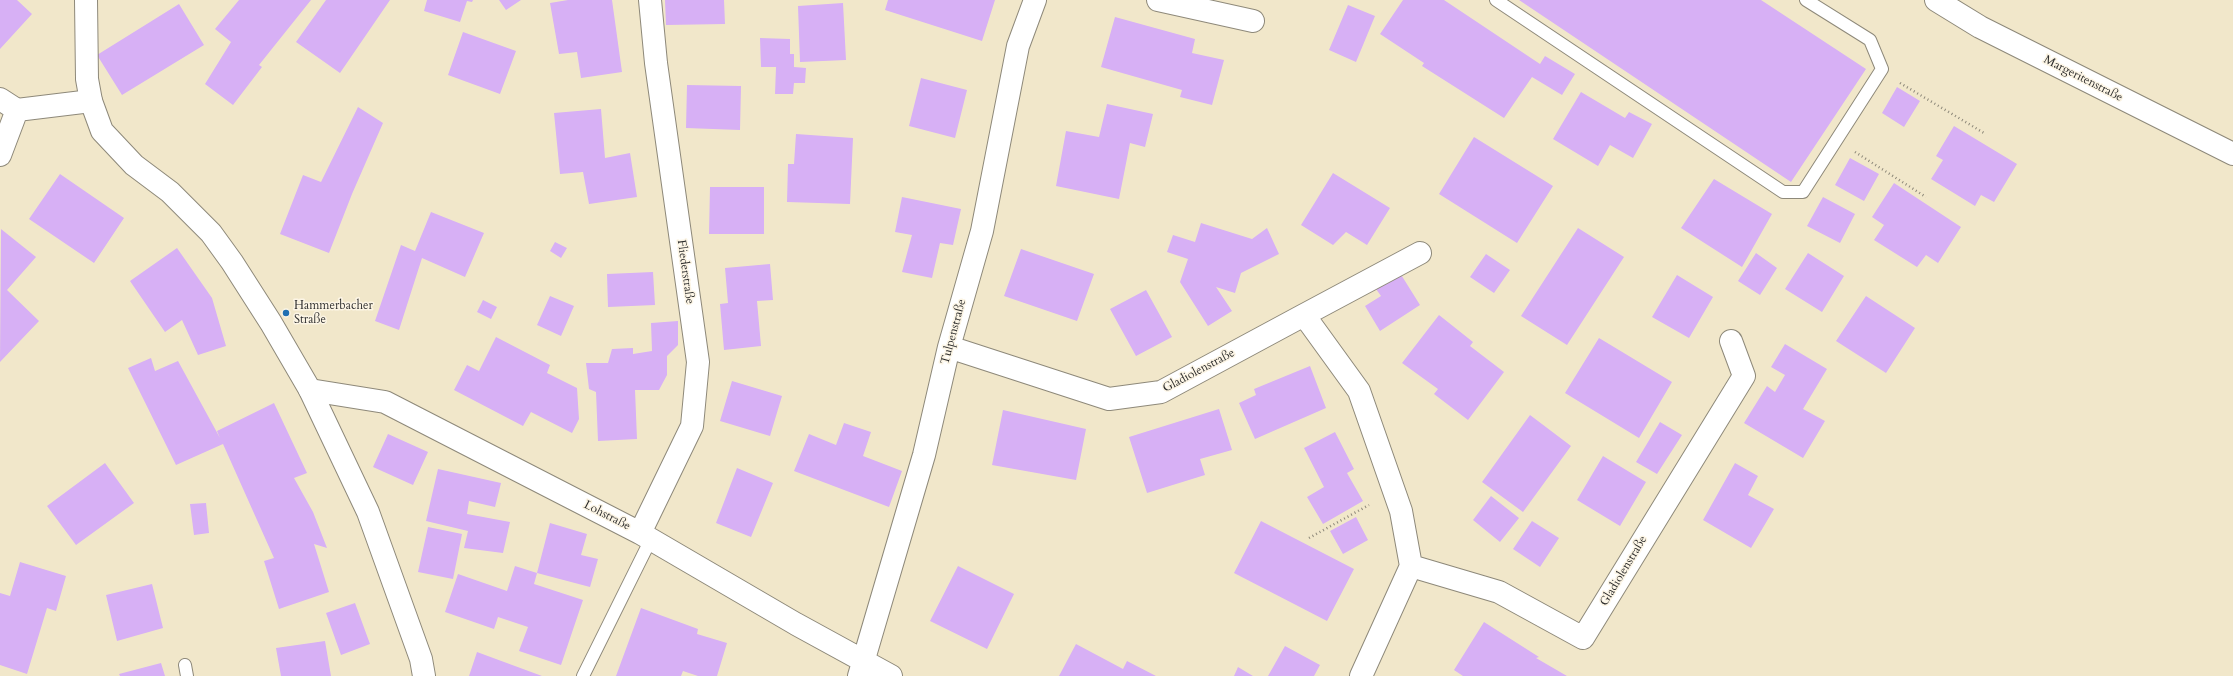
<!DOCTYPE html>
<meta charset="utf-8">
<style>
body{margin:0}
canvas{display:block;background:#f1e7ca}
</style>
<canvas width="2233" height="676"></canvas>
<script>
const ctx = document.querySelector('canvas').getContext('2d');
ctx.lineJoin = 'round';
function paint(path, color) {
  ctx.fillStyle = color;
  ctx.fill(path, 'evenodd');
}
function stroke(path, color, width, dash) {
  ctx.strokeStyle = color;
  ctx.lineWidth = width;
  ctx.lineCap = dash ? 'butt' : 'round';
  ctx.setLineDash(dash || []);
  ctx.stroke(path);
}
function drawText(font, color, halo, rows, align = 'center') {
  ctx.font = font + ' Cardo,serif';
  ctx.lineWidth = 3;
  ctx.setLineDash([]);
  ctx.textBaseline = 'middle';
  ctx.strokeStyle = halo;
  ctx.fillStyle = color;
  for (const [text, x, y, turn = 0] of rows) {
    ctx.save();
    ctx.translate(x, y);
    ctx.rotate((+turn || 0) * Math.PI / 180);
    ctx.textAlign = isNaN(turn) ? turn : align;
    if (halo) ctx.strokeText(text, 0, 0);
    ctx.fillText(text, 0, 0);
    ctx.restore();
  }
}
const building = new Path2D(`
 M0,0H17L32,14L0,49Z
 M239,0H311L259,65L262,67L233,105L205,84L231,42L215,29Z
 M326,0H390L340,73L296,42Z
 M427,0H473L472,2L467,1L460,22L424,11Z
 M499,0H521L506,10Z
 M568,0H612L622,72L581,78L577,52L559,54L550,3Z
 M665,0H724L725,24L666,25Z
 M888,0H995L982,41L885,10Z
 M1403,0H1444L1540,64L1545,56L1575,74L1562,95L1532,77L1504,118L1422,66L1424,63L1380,34Z
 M1519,0H1761L1866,69L1791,182Z
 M843,3L846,60L800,62L798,6Z
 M179,4L204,45L122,95L97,55Z
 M1348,5L1375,16L1356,62L1329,50Z
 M1115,17L1195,39L1192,53L1224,60L1212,105L1180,97L1182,90L1101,67Z
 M463,32L516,51L500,94L448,75Z
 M760,38L790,39V54H794V67L806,68L805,83H794L793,94H775L776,67H761Z
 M921,78L967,90L955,138L909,126Z
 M687,85L741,86L740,130L686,128Z
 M1897,87L1920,101L1904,127L1882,113Z
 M1581,92L1625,118L1629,112L1652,124L1633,158L1610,145L1598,166L1553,139Z
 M1107,104L1153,114L1145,147L1130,143L1119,199L1056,186L1066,131L1099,137Z
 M358,107L383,123L352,194L329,253L280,234L303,175L321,182Z
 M601,109L605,158L630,153L637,197L589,204L583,172L560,174L554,113Z
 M1954,126L2017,164L1994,202L1981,195L1975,206L1931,179L1943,160L1936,156Z
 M796,134L853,138L850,204L787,202L788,164H794Z
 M1474,137L1553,186L1517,243L1439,194Z
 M1850,158L1879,174L1864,201L1835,185Z
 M1333,173L1390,208L1367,245L1346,232L1333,245L1301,225Z
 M60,174L124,218L94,263L29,219Z
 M1714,179L1772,214L1742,267L1681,228Z
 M1894,183L1961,227L1938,263L1926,255L1917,267L1874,240L1884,225L1872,217Z
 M710,187H764V234H709Z
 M902,197L961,209L953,245L940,243L932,278L902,272L912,235L895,232Z
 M1823,197L1855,214L1840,243L1807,226Z
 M431,212L484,233L465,277L422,258L399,330L375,321L401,245L415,251Z
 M1201,223L1252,239L1267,228L1279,254L1241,273L1235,293L1216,287L1232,311L1208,326L1180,282L1188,259L1167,252L1173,235L1195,242Z
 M1578,228L1624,257L1567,345L1521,316Z
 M1,229L36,257L7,290L39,321L0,362Z
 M555,242L567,248L561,258L550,251Z
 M177,248L212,298L226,346L198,355L182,320L165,332L130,281Z
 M1021,249L1094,274L1077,321L1004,296Z
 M1756,253L1777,268L1760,295L1738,281Z
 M1808,253L1844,276L1822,312L1785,289Z
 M1486,254L1510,270L1494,293L1470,277Z
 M770,264L773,300L757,301L761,346L724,350L720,304L728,303L725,268Z
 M653,272L655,305L608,307L607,274Z
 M1400,273L1420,305L1380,331L1365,306L1381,296L1376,289Z
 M1677,275L1713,297L1689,338L1652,317Z
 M1146,290L1172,337L1136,356L1110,309Z
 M550,296L574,306L561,336L537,325Z
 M1866,296L1915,328L1886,373L1836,341Z
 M483,300L497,307L491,319L477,312Z
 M1439,315L1473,342L1470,346L1504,372L1468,420L1434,394L1438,389L1402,363Z
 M678,321V345L667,356V375L659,390H635L637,439L598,441L596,392L589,389L586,363H608L612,349L633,348V354L652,351L651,323Z
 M496,337L550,365L547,373L577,388L579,419L572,433L531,412L523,426L454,390L467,365L479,371Z
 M1599,338L1672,382L1639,438L1565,393Z
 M1785,344L1827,369L1803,409L1825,421L1803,458L1744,423L1767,386L1775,392L1785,375L1771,367Z
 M151,358L155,371L178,361L220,438L217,431L274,403L307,473L294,478L313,512L327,548L314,544L329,592L279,609L264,561L274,558L223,444L176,465L128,368Z
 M1310,366L1326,408L1255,439L1239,403L1256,395L1254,389Z
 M732,381L782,396L770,436L720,421Z
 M1219,409L1232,450L1200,459L1205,475L1147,493L1129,437Z
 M1003,410L1086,429L1076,480L992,465Z
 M1530,415L1571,446L1523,512L1482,482Z
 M1660,422L1682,435L1657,474L1636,462Z
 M844,423L871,432L863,456L902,471L889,507L794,471L809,434L836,445Z
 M1335,432L1354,469L1347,473L1363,501L1323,524L1307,497L1324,487L1304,448Z
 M388,434L428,452L413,485L373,467Z
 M1603,456L1646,482L1620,526L1577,500Z
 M105,463L134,503L76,545L47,506Z
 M1735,463L1758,476L1748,495L1774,509L1751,548L1703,520Z
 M737,468L773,483L751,537L716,523Z
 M438,469L501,483L495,507L469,501L467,514L510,522L503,553L464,548L468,531L426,521Z
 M1491,496L1519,518L1500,542L1473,520Z
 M206,503L209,533L194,535L190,504Z
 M1356,517L1368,540L1343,554L1330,531Z
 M1261,521L1354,569L1327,621L1234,573Z
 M1532,521L1559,538L1540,567L1513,549Z
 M550,523L587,534L581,555L598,559L590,587L537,573Z
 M428,527L462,534L453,579L418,572Z
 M20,562L66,576L56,611L47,608L27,674L0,665V593L10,596Z
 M515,566L537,573L534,584L583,600L561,665L519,651L528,627L498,617L494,629L445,612L458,574L507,591Z
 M958,566L1014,594L987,649L930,621Z
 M152,584L163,628L117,641L106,595Z
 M355,603L370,644L341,655L326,613Z
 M641,608L698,629L697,634L727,643L717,676H698L683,671L681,676H616Z
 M1484,622L1539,657L1536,658L1567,676H1463L1454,670Z
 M325,641L331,676H281L276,648Z
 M1076,644L1123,669L1127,661L1156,676H1059Z
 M1285,646L1320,665L1314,676H1268Z
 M477,652L542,676H469Z
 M161,663L165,676H120L119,674Z
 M1238,667L1253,676H1234Z`);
const path = new Path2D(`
 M1900,83L1984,133
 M1855,152L1926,197
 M1309,538L1369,505`);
const service = new Path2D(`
 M1496,0L1783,192H1803L1882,69L1870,40L1806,0
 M185,665L187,676
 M583,676L651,539`);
const minor = new Path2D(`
 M1158,0L1253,21
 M0,99L17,110L91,101
 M0,155L17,110
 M1304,315L1420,253
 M949,347L1109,399L1161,392L1304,315L1359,391L1401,511L1411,566L1361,676
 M310,390L385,402L640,533L796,624L891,676
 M640,533L692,426L698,362L656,63L650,0
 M1411,566L1499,592L1583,638L1744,376L1731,341
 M859,676L924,455L949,347L982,231L1018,46L1035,0`);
const tertiary = new Path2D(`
 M1936,0L1980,27L2233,154`);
const secondary = new Path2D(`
 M86,0L87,79L91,101L102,131L134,165L170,192L211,233L232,262L271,323L310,390L368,512L421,659L424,676`);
const markers = [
 [286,313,4,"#1f6fb2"]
];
const streetNames = [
 ["Margeritenstraße",2083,79,27],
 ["Fliederstraße",685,272,82],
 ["Tulpenstraße",954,332,-75],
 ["Gladiolenstraße",1199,371,-28],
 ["Lohstraße",607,516,27],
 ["Gladiolenstraße",1624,571,-59]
];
const poiNames = [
 ["Hammerbacher",294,306],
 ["Straße",294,320]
];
paint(building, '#d7b0f5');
stroke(service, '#8e897a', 14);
stroke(minor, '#8e897a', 24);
stroke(tertiary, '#8e897a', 24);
stroke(secondary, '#8e897a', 24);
stroke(path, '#8e897a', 2.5, [1, 3]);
stroke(service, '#fff', 12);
stroke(minor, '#fff', 22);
stroke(tertiary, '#fff', 22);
stroke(secondary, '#fff', 22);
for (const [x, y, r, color] of markers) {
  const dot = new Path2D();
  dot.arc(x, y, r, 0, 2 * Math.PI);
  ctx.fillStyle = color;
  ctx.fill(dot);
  stroke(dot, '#fcf5e5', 1.5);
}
drawText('12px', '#2b2b2b', '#fcf5e5', streetNames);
drawText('12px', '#2b2b2b', '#fcf5e5', poiNames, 'left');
</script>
